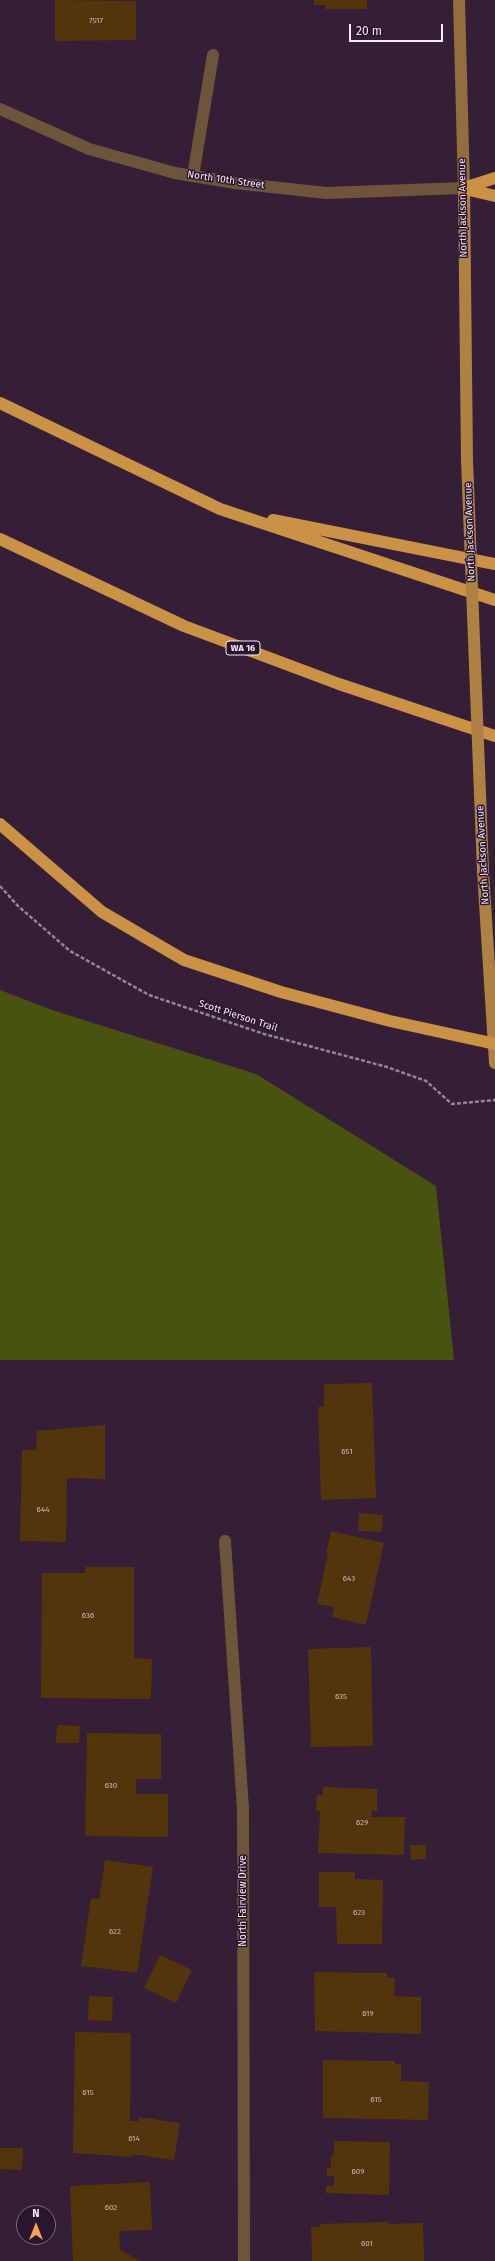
<!DOCTYPE html>
<style>
body{margin:0}
#map{position:relative;width:495px;height:2261px;overflow:hidden;background:#341f36;font-family:"Fira Sans",sans-serif}
canvas{display:block}
.north{position:absolute;left:16px;top:2205px;width:40px;height:40px;box-sizing:border-box;background:#2a162c;border:1px solid #7c6a7d;border-radius:50%;rotate:0deg;font-size:11px;font-weight:700;line-height:16px;text-align:center;color:#f6e8f7}
.north::after{content:'';display:block;margin:auto;width:14px;height:18px;background:#fb9e50;clip-path:polygon(50% 0,100% 100%,50% 72%,0 100%)}
.scale{position:absolute;left:349px;top:24px;width:94px;height:18px;box-sizing:border-box;border:2px solid #f6e8f7;border-top:0;padding-left:5px;font-size:12px;line-height:14px;white-space:nowrap;color:#f6e8f7;-webkit-text-stroke:3px #2a162c;paint-order:stroke}
</style>
<div id="map">
<canvas width="495" height="2261"></canvas>
<div class="north">N</div>
<div class="scale">20 m</div>
</div>
<script>
const ctx = document.querySelector('canvas').getContext('2d');
ctx.lineJoin = 'round';
function paint(path, color) {
  ctx.fillStyle = color;
  ctx.fill(path, 'evenodd');
}
function stroke(path, color, width, dash) {
  ctx.strokeStyle = color;
  ctx.lineWidth = width;
  ctx.lineCap = dash ? 'butt' : 'round';
  ctx.setLineDash(dash || []);
  ctx.stroke(path);
}
function drawText(font, color, halo, rows, align = 'center') {
  ctx.font = font + ' "Fira Sans",sans-serif';
  ctx.lineWidth = 3;
  ctx.setLineDash([]);
  ctx.textBaseline = 'middle';
  ctx.strokeStyle = halo;
  ctx.fillStyle = color;
  for (const [text, x, y, turn = 0] of rows) {
    ctx.save();
    ctx.translate(x, y);
    ctx.rotate((+turn || 0) * Math.PI / 180);
    ctx.textAlign = isNaN(turn) ? turn : align;
    if (halo) ctx.strokeText(text, 0, 0);
    ctx.fillText(text, 0, 0);
    ctx.restore();
  }
}
const forest = new Path2D(`
 M0,990L55,1011L256,1074L436,1186L454,1360H0Z`);
const building = new Path2D(`
 M55,0L136,1V40L55,41Z
 M314,0H367V9H325V5H314Z
 M372,1383L376,1498L321,1500L318,1407L324,1406V1384Z
 M105,1425V1479L67,1478L66,1542L20,1541L22,1450H36L37,1431Z
 M359,1513L383,1515L382,1532L358,1531Z
 M331,1531L384,1543L366,1625L332,1617L334,1607L317,1604L328,1553H326Z
 M85,1567H134V1658L152,1659L151,1699L41,1698L42,1573H85Z
 M371,1647L373,1746L311,1747L308,1649Z
 M57,1725L80,1726L79,1743H56Z
 M87,1733L161,1734V1779H136V1794H168V1837L85,1836Z
 M323,1787L377,1789V1811H372L371,1817H405L404,1855L318,1853L320,1811H316L317,1795H323Z
 M410,1845H426V1859L411,1860Z
 M105,1860L153,1867L137,1973L81,1966L91,1898L99,1899Z
 M319,1872H355V1879L383,1880L382,1944H337L336,1907H319Z
 M160,1955L192,1970L176,2003L144,1988Z
 M314,1972L387,1973V1978H395L394,1996L421,1997V2034L315,2031Z
 M89,1996L113,1997L112,2021L88,2020Z
 M75,2032L131,2033L130,2121H139V2117L180,2123L174,2160L132,2154V2157L73,2153Z
 M323,2060L395,2061V2064H401V2081L429,2082L428,2120L323,2118Z
 M334,2141L390,2142L389,2195L326,2193V2186H334V2176H327V2168H331V2156H334Z
 M0,2148H23L22,2170L0,2169Z
 M150,2182L152,2230L119,2231L120,2250L141,2261H73L70,2186Z
 M388,2222V2224L423,2223L424,2261H312L311,2227H320V2224Z`);
const path = new Path2D(`
 M0,886L18,906L70,951L149,995L264,1034L387,1067L426,1081L452,1104L495,1100`);
const service = new Path2D(`
 M193,176L213,55`);
const minor = new Path2D(`
 M0,109L89,149L175,173L235,183L326,193L464,188
 M225,1541L243,1809L244,2261`);
const secondary = new Path2D(`
 M459,0L464,188`);
const primary = new Path2D(`
 M464,188L467,460
 M483,871L495,1063`);
const motorway = new Path2D(`
 M464,188L495,178
 M465,189L495,196
 M0,403L220,509L495,600
 M273,520L495,564
 M0,539L184,626L339,684L495,736
 M0,824L102,912L184,960L281,992L390,1021L495,1044`);
const primaryBridge = new Path2D(`
 M467,460L483,871`);
const numberNames = [
 ["7517",96,21],
 ["651",347,1452],
 ["644",43,1510],
 ["643",349,1579],
 ["636",88,1616],
 ["635",341,1697],
 ["630",111,1786],
 ["629",362,1823],
 ["623",359,1913],
 ["622",115,1932],
 ["619",368,2014],
 ["615",88,2093],
 ["615",376,2100],
 ["614",134,2139],
 ["609",358,2172],
 ["602",111,2208],
 ["601",367,2244]
];
const shields = [
 [243,648,34]
];
const shieldNames = [
 ["WA 16",243,648]
];
const streetNames = [
 ["North 10th Street",226,180,8],
 ["North Jackson Avenue",463,208,-91],
 ["North Jackson Avenue",470,532,-92],
 ["North Jackson Avenue",483,855,-93],
 ["Scott Pierson Trail",238,1016,18],
 ["North Fairview Drive",243,1901,-90]
];
paint(forest, '#48540d');
paint(building, '#53350b');
stroke(path, '#968598', 2.5, [4, 2]);
stroke(service, '#6c5639', 12);
stroke(minor, '#6c5639', 12);
stroke(secondary, '#926e3f', 12);
stroke(primary, '#af8143', 12);
stroke(motorway, '#ca9245', 12);
stroke(primaryBridge, '#af8143', 12);
drawText('8px', '#cdbbbc', null, numberNames);
for (const [x, y, w] of shields) {
  const box = new Path2D();
  box.roundRect(x - w / 2, y - 7, w, 14, 3);
  ctx.fillStyle = '#2a162c';
  ctx.fill(box);
  stroke(box, '#f6e8f7', 1);
}
drawText('bold 9px', '#f6e8f7', null, shieldNames);
drawText('10px', '#f6e8f7', '#2a162c', streetNames);
</script>
